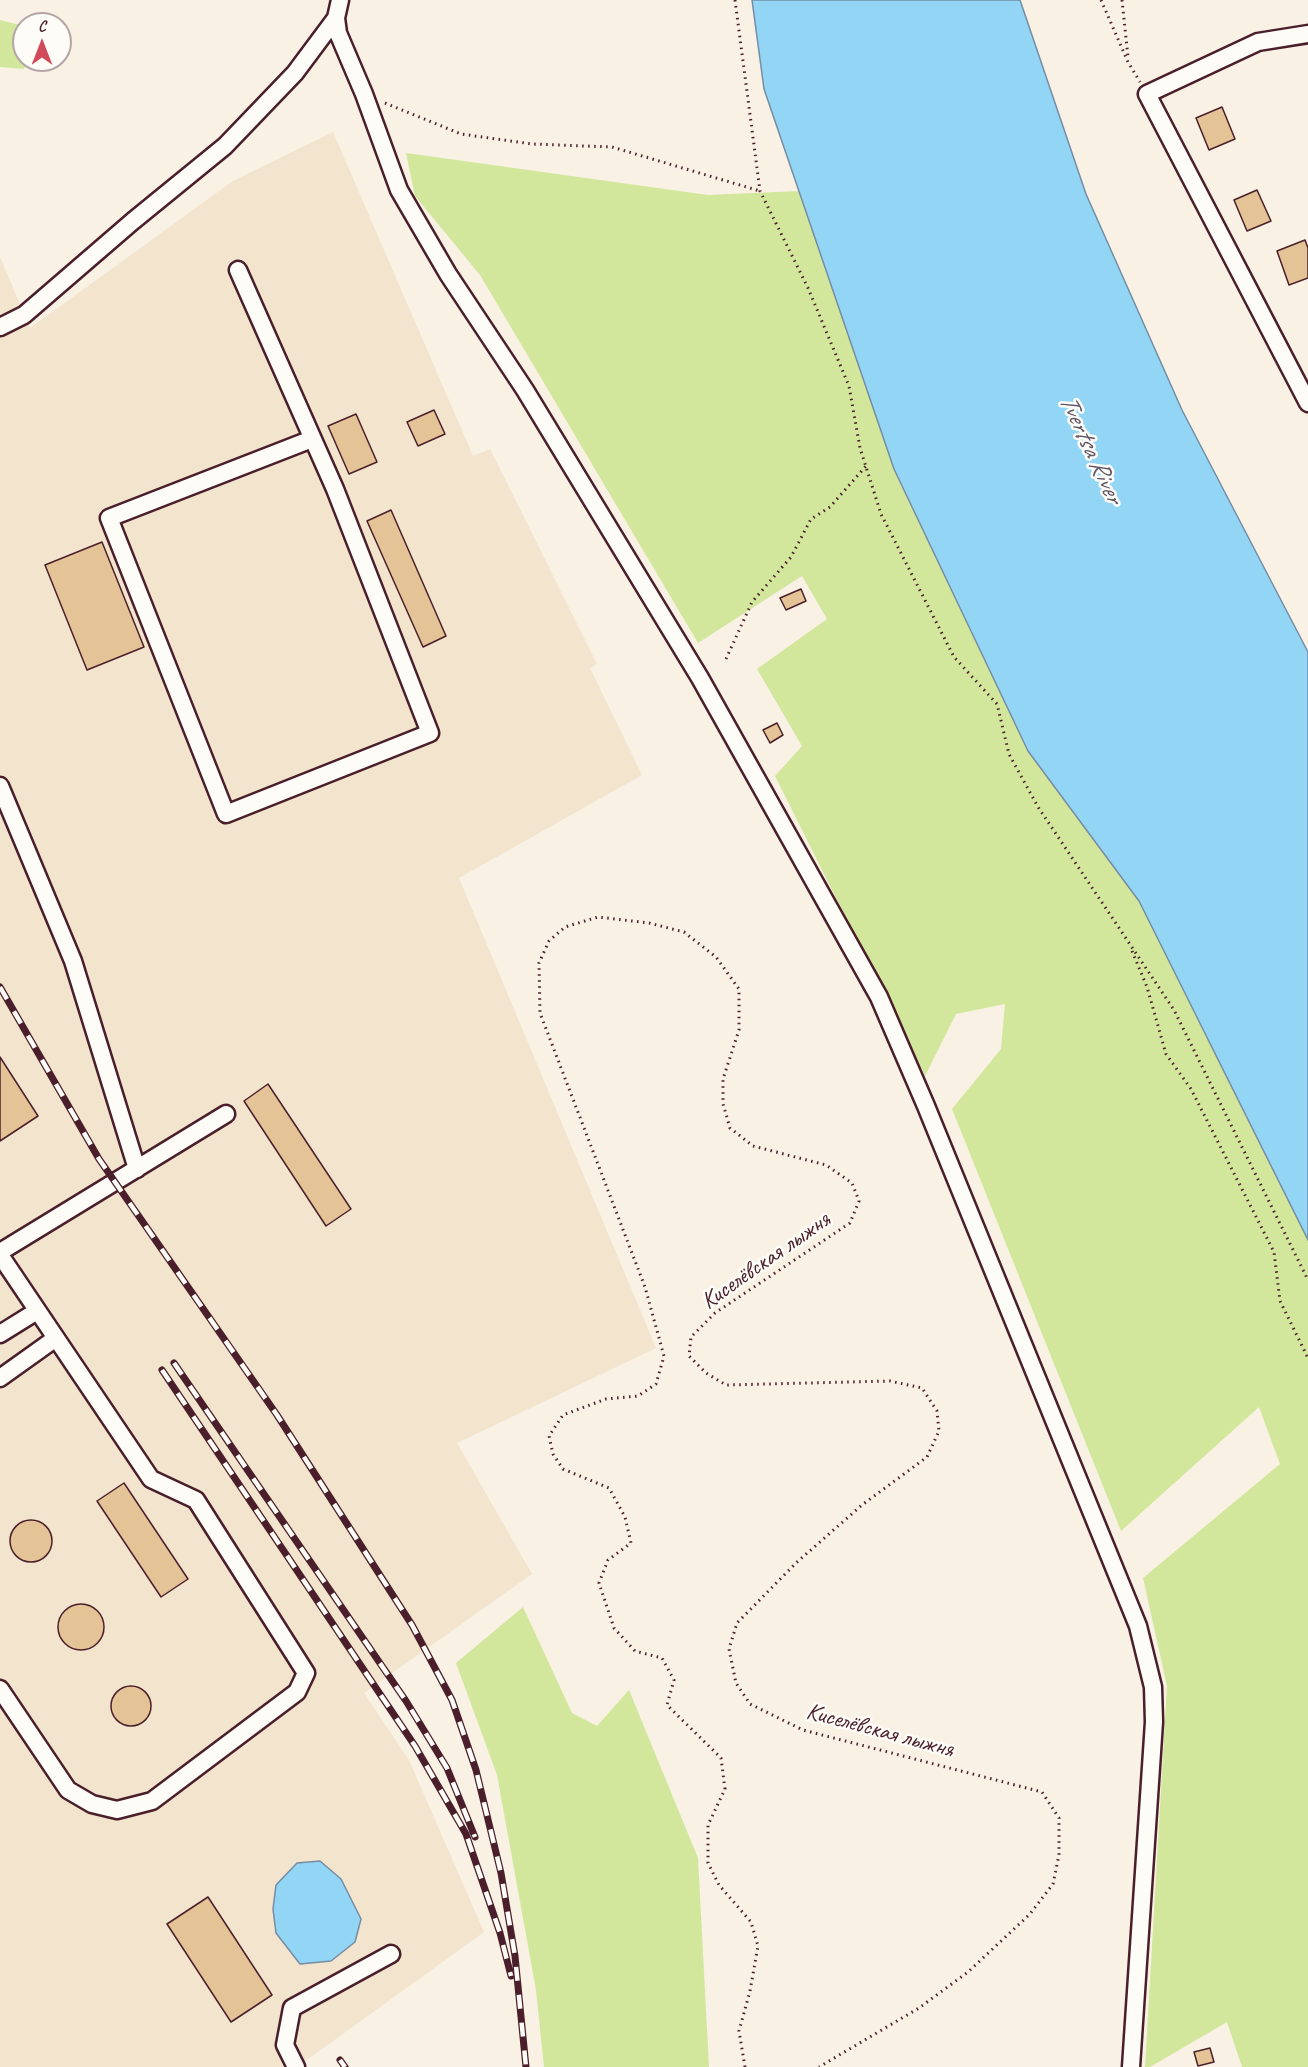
<!DOCTYPE html>
<meta charset="utf-8">
<style>
body{margin:0}
#map{position:relative;width:1308px;height:2067px;overflow:hidden;background:#f8f1e4;font-family:Caveat,sans-serif}
canvas{display:block}
.north{position:absolute;left:12px;top:12px;width:60px;height:60px;box-sizing:border-box;background:#fdfcf7;border:2px solid #b5a4a5;border-radius:50%;rotate:0deg;font-size:16px;font-weight:700;line-height:24px;text-align:center;color:#4a1f2b}
.north::after{content:'';display:block;margin:auto;width:21px;height:27px;background:#d1495b;clip-path:polygon(50% 0,100% 100%,50% 72%,0 100%)}
</style>
<div id="map">
<canvas width="1308" height="2067"></canvas>
<div class="north">С</div>
</div>
<script>
const ctx = document.querySelector('canvas').getContext('2d');
ctx.lineJoin = 'round';
function paint(path, color) {
  ctx.fillStyle = color;
  ctx.fill(path, 'evenodd');
}
function stroke(path, color, width, dash) {
  ctx.strokeStyle = color;
  ctx.lineWidth = width;
  ctx.lineCap = dash ? 'butt' : 'round';
  ctx.setLineDash(dash || []);
  ctx.stroke(path);
}
function drawText(font, color, halo, rows, align = 'center') {
  ctx.font = font + ' Caveat,sans-serif';
  ctx.lineWidth = 5;
  ctx.setLineDash([]);
  ctx.textBaseline = 'middle';
  ctx.strokeStyle = halo;
  ctx.fillStyle = color;
  for (const [text, x, y, turn = 0] of rows) {
    ctx.save();
    ctx.translate(x, y);
    ctx.rotate((+turn || 0) * Math.PI / 180);
    ctx.textAlign = isNaN(turn) ? turn : align;
    if (halo) ctx.strokeText(text, 0, 0);
    ctx.fillText(text, 0, 0);
    ctx.restore();
  }
}
const built = new Path2D(`
 M333,132L473,456L490,449L597,664L590,668L642,775L459,878L656,1348L457,1443L532,1574L364,1693L409,1760L484,1932L297,2067H0V257L30,328L233,181Z`);
const green = new Path2D(`
 M0,20L24,26V60H27L24,69L0,67Z
 M406,153L708,195L799,191L894,469L1028,751L1139,901L1308,1240V2067H1242L1227,2022L1150,2067H1145L1167,1686L1143,1578L1280,1464L1259,1407L1121,1531L952,1109L1001,1049L1005,1004L956,1014L925,1076L775,776L802,746L757,669L827,619L802,576L698,643L480,275L415,196Z
 M523,1607L572,1713L597,1726L629,1690L698,1858L709,2067H544L536,1990L497,1775L456,1663Z`);
const water = new Path2D(`
 M752,0H1020L1086,194L1182,410L1308,652V1240L1139,901L1028,751L894,469L764,89Z
 M320,1861L341,1879L361,1919L355,1942L331,1961L300,1964L276,1933L273,1909L276,1885L297,1863Z`);
const building = new Path2D(`
 M1222,107L1235,139L1209,150L1196,118Z
 M1257,190L1271,221L1247,231L1234,200Z
 M1305,240L1308,248V278L1289,285L1277,251Z
 M434,410L445,434L418,446L407,422Z
 M356,414L377,462L349,474L328,426Z
 M391,510L446,636L423,647L367,521Z
 M102,542L144,647L87,670L45,565Z
 M801,589L806,601L786,610L780,598Z
 M777,723L783,735L770,743L763,730Z
 M0,1057L38,1116L0,1141Z
 M268,1084L351,1209L326,1226L244,1101Z
 M124,1483L188,1579L161,1597L97,1501Z
 M10 1541a21 21 0 1 1 42 0a21 21 0 1 1-42 0Z
 M58 1627a23 23 0 1 1 46 0a23 23 0 1 1-46 0Z
 M111 1706a20 20 0 1 1 40 0a20 20 0 1 1-40 0Z
 M208,1897L272,1995L231,2022L167,1924Z
 M1210,2048L1214,2062L1198,2066L1194,2052Z`);
const path = new Path2D(`
 M735,0L760,191L808,288L849,386L860,448L881,514L954,657L997,704L1009,754L1038,807L1174,1010L1308,1280
 M1101,0L1128,62L1140,82
 M1122,0L1128,57
 M385,103L461,134L532,144L612,147L760,191
 M726,659L752,602L791,557L811,519L830,507L866,466
 M1132,951L1147,987L1166,1054L1191,1089L1274,1252L1280,1301L1308,1358
 M745,2067L739,2031L750,1991L758,1946L751,1922L719,1885L708,1863V1825L725,1789L721,1758L667,1705L674,1680L662,1658L635,1651L614,1628L599,1583L608,1560L631,1543L625,1517L609,1488L563,1469L553,1454L549,1436L563,1415L606,1399L638,1396L656,1384L664,1356L645,1287L540,1013L539,963L549,941L565,927L598,917L649,923L684,932L716,957L739,989V1030L723,1079V1104L730,1128L753,1146L826,1165L852,1183L859,1201L850,1223L715,1313L691,1337L689,1356L706,1373L726,1385L890,1381L922,1388L937,1411L939,1431L927,1457L862,1505L796,1563L737,1623L729,1649L736,1683L750,1704L803,1730L1042,1792L1059,1818V1855L1053,1884L1030,1914L968,1972L919,2008L819,2067`);
const minor = new Path2D(`
 M340,0L336,18L338,33L364,94L399,190L448,274L525,390L700,678L879,997L926,1106L1138,1626L1153,1687L1154,1722L1131,2067
 M1308,34L1258,42L1147,94L1308,403
 M238,270L335,489L430,733L226,814L109,518L312,439
 M0,327L24,315L133,221L225,146L295,73L336,18
 M0,786L73,961L137,1169
 M0,1252L226,1114
 M0,1255L151,1479L196,1500L306,1673L297,1692L152,1801L117,1810L92,1804L68,1790L0,1689
 M0,1334L37,1311
 M0,1378L56,1338
 M296,2067L285,2045L292,2008L391,1954`);
const rail = new Path2D(`
 M0,987L99,1159L277,1415L412,1625L452,1700L476,1770L501,1873L515,1956L526,2067
 M174,1363L406,1701L447,1768L475,1837
 M162,1370L415,1746L466,1834L500,1933L511,1976
 M340,2060L345,2067`);
const streetNames = [
 ["Киселёвская лыжня",766,1261,-35],
 ["Киселёвская лыжня",880,1731,15]
];
const waterNames = [
 ["Tvertsa River",1090,449,65]
];
paint(built, '#f2e4cd');
paint(green, '#d2e79c');
paint(water, '#93d5f5');
stroke(water, '#768ca4', 1.5);
paint(building, '#e4c497');
stroke(building, '#4a1f2b', 1.5);
stroke(minor, '#4a1f2b', 21);
stroke(path, '#4a1f2b', 3, [1.5, 4.5]);
stroke(minor, '#fdfcf7', 16);
stroke(rail, '#4a1f2b', 7);
stroke(rail, '#fdfcf7', 4.5, [14]);
drawText('24px', '#4a1f2b', '#fdfcf7', streetNames);
drawText('italic 26px', '#605668', '#fdfcf7', waterNames);
</script>
